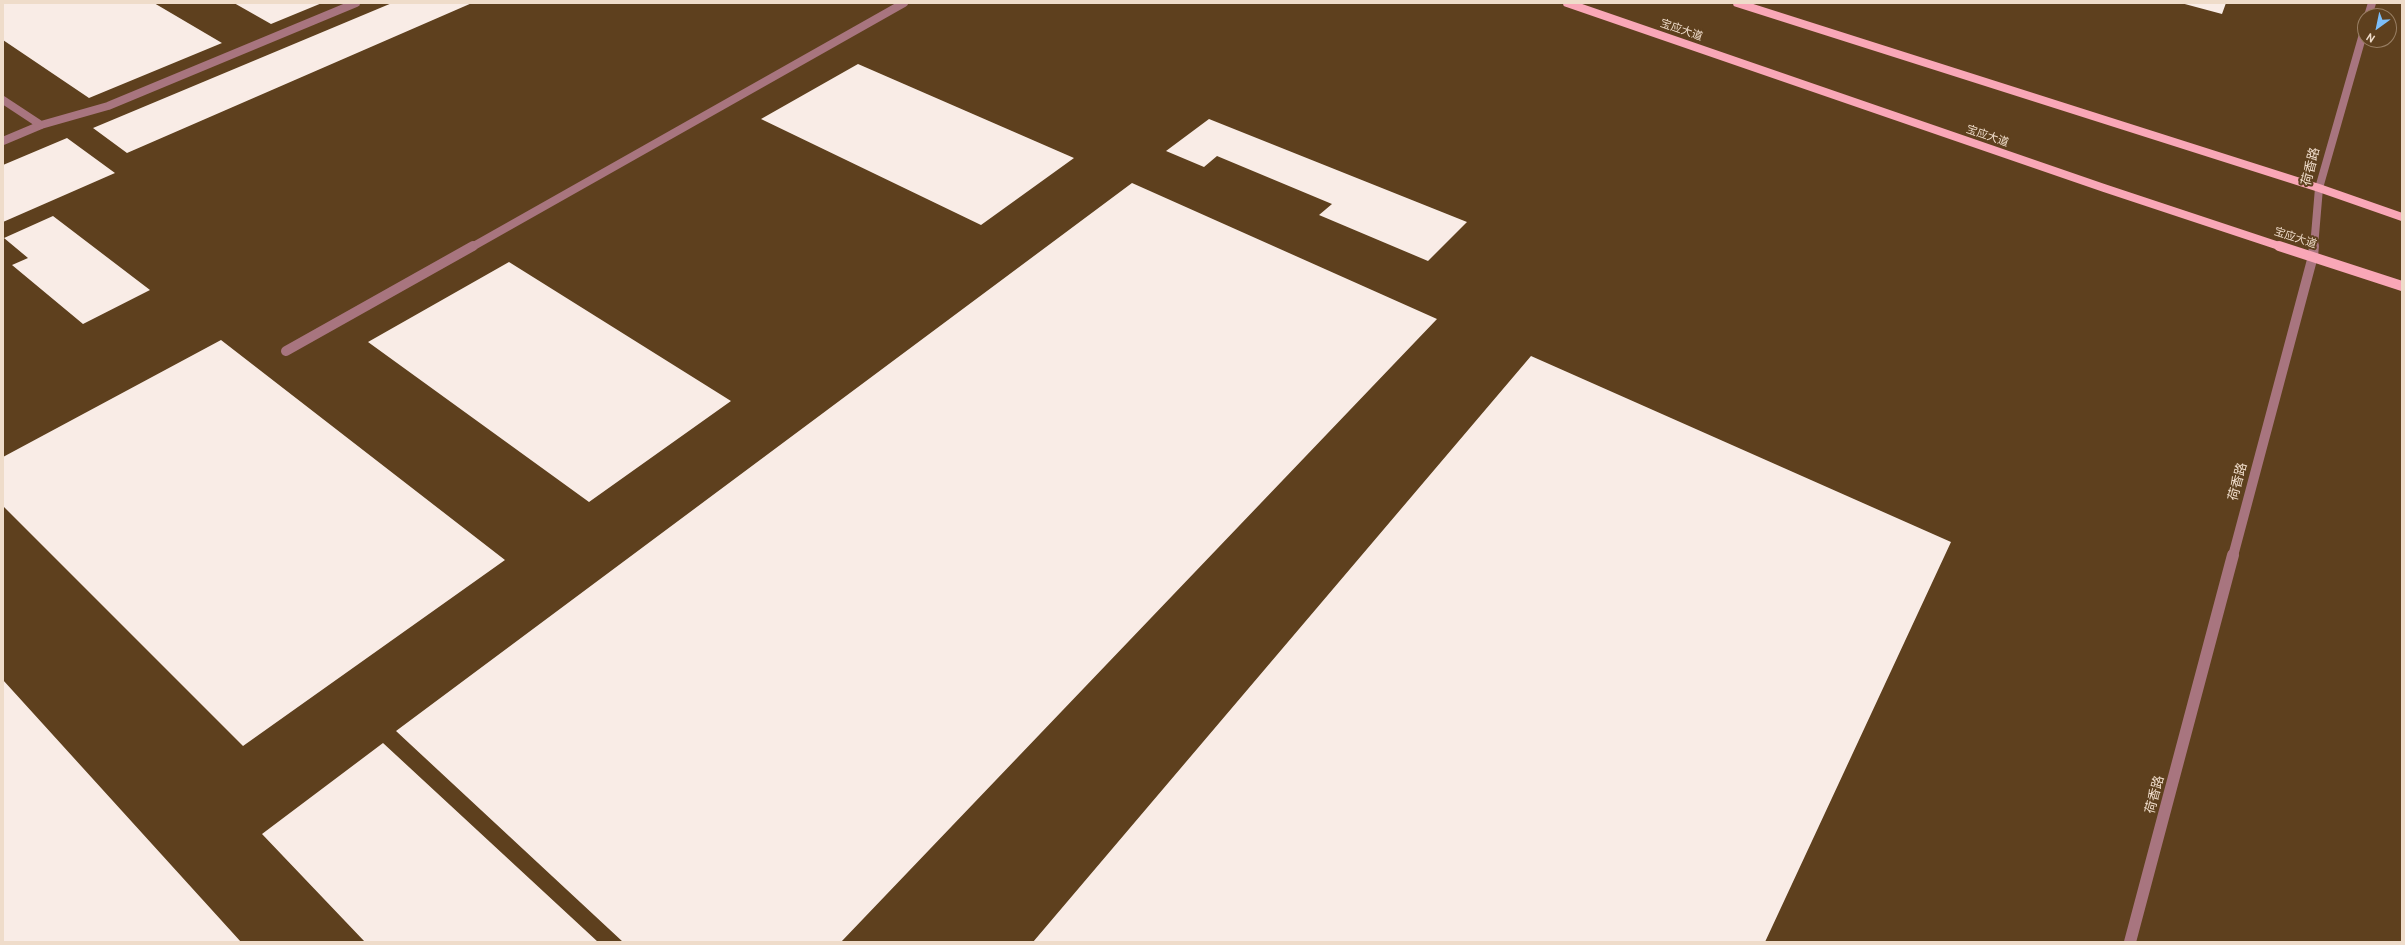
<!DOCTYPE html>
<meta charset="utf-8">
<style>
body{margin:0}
#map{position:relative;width:2405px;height:945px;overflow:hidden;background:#5e401e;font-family:Overpass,sans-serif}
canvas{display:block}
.frame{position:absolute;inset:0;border:4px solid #efdcca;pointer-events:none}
.north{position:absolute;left:2357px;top:8px;width:40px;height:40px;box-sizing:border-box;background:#5e401e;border:1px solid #987e63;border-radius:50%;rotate:213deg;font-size:11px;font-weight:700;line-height:16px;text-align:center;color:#efdcca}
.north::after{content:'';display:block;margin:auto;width:14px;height:18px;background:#7cbef9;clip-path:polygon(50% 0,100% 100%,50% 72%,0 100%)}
</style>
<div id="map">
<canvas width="2405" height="945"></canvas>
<div class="frame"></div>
<div class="north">N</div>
</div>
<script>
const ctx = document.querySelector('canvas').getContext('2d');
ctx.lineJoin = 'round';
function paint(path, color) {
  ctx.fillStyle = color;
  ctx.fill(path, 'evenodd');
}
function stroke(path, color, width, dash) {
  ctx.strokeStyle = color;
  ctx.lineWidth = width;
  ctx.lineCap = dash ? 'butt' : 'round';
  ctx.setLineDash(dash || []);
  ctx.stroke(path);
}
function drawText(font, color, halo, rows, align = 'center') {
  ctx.font = font + ' Overpass,"Noto Sans SC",sans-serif';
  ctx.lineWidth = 4;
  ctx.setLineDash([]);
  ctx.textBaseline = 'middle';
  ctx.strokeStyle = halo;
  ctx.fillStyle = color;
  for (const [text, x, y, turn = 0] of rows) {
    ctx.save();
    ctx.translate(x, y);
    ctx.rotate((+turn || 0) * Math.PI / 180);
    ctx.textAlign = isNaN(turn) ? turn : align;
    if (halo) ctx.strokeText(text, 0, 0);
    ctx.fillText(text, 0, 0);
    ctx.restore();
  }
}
const building = new Path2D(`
 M3,3H154L222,43L89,98L3,40Z
 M234,3H322L271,24Z
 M392,3H472L127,153L93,128Z
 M2181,3H2226L2222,14Z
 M858,64L1074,158L981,225L761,119Z
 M1209,119L1467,222L1428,261L1319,215L1332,204L1217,156L1204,167L1166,151Z
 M67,138L115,173L3,222V165Z
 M1132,183L1437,319L841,942H623L396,731Z
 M53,216L150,290L83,324L12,265L28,258L4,238Z
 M509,262L731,401L589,502L368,342Z
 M221,340L505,560L243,746L3,506V457Z
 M1531,356L1951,542L1765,942H1033Z
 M3,680L241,942H3Z
 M383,743L598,942H365L262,834Z`);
const minorFar2 = new Path2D(`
 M2368,16L2372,3
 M3,100L41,125
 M3,141L41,125L108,106L356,3
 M472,247L904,3
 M2314,247L2319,188L2365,27`);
const minorFar1 = new Path2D(`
 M286,351L473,246
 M2233,556L2313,256L2314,246`);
const minor = new Path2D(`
 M2130,942L2233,555`);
const majorFar1 = new Path2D(`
 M1567,3L2104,188L2282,247
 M1737,3L2319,188L2402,217`);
const major = new Path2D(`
 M2279,246L2402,286`);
const farStreetnames = [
 ["宝应大道",1681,31,19],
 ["宝应大道",1987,137,19],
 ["宝应大道",2295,239,18]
];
const streetNames = [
 ["荷香路",2312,167,-76],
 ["荷香路",2239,482,-75],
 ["荷香路",2156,795,-75]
];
paint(building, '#f9ece6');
stroke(minorFar2, '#a8757f', 8);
stroke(minorFar1, '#a8757f', 10);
stroke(minor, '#a8757f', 12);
stroke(majorFar1, '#f9a7b7', 8);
stroke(major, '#f9a7b7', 10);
drawText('11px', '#efdcca', '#5e401e', farStreetnames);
drawText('13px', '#efdcca', '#5e401e', streetNames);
</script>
